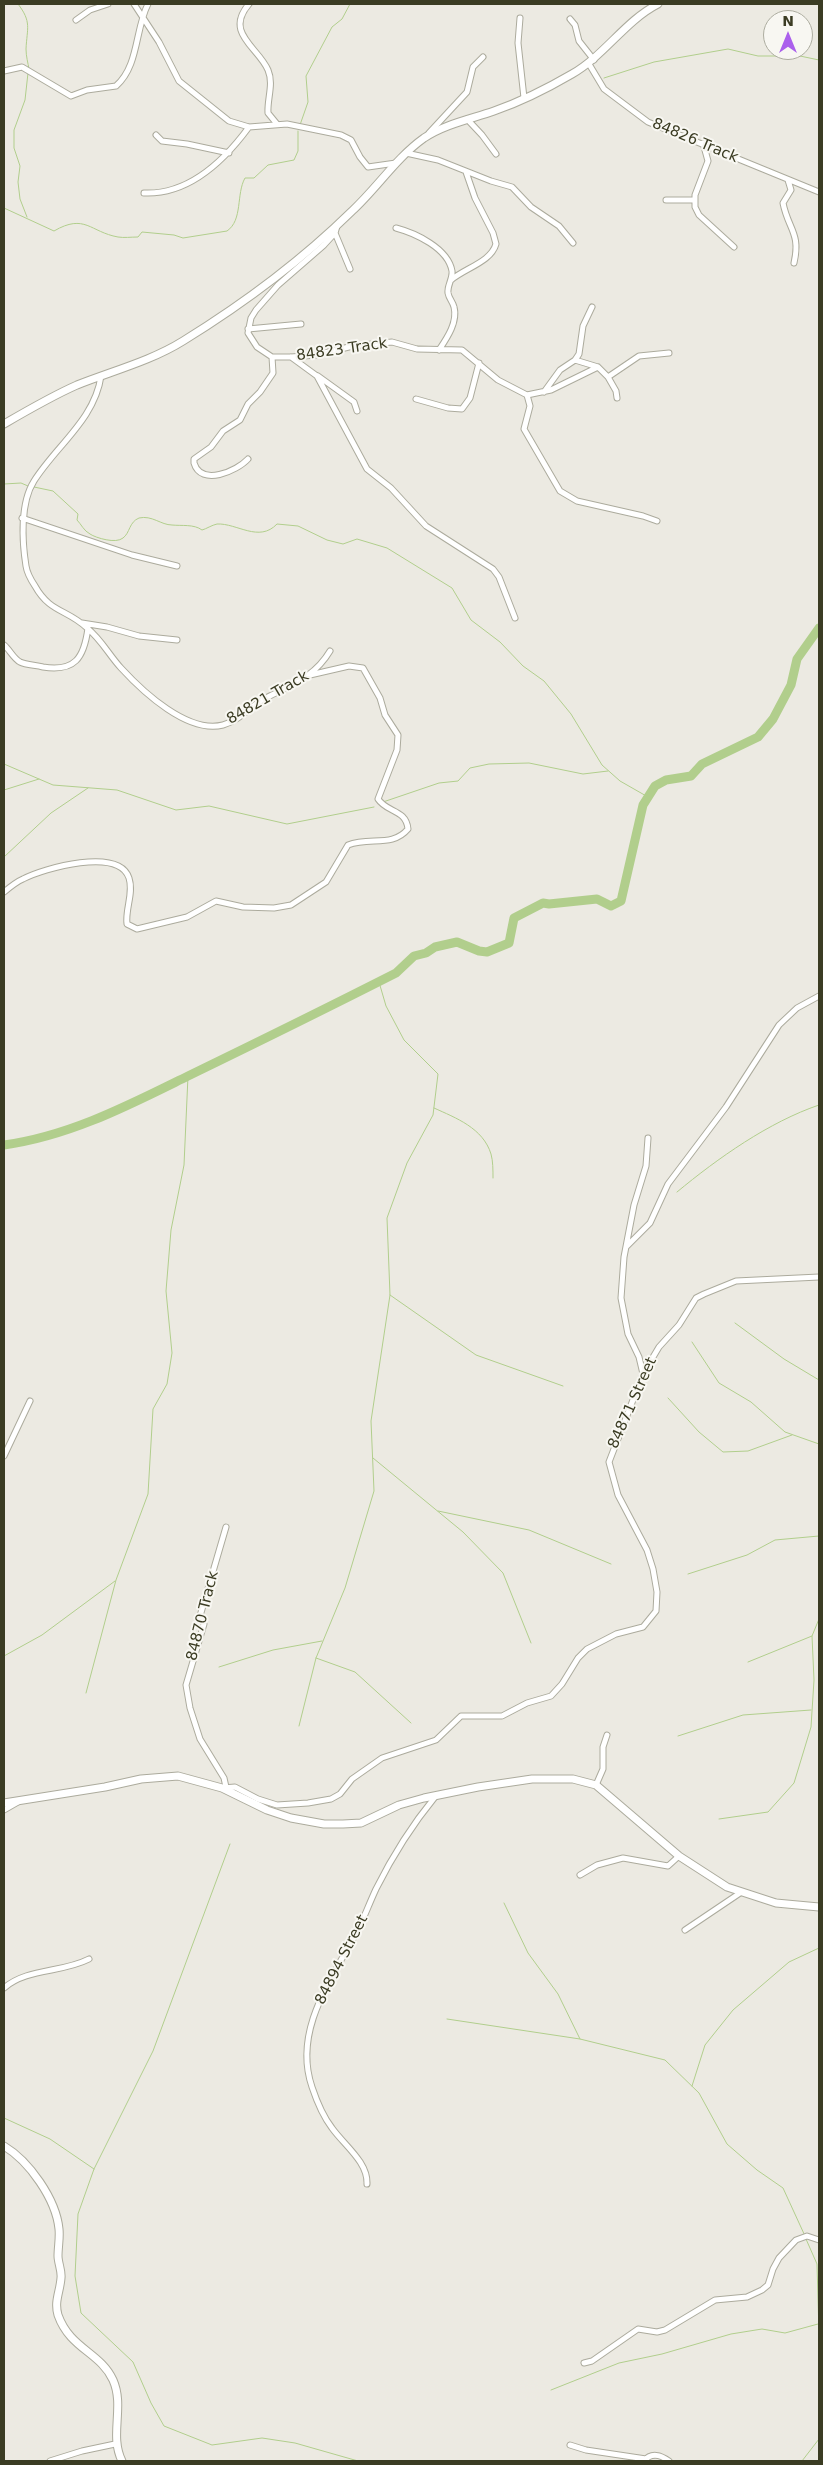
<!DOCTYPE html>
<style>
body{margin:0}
#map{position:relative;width:823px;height:2465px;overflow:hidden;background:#eceae2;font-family:"DejaVu Sans",sans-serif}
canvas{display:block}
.frame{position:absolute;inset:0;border:5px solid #3b3c23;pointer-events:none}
.north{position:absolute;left:763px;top:10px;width:50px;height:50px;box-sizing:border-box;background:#f8f7f2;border:1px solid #acac9f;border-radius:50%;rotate:0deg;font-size:14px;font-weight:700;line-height:20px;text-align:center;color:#3b3c23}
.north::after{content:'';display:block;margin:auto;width:18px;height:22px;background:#ab60ec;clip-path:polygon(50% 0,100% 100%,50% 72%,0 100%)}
</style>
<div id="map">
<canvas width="823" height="2465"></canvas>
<div class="frame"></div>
<div class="north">N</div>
</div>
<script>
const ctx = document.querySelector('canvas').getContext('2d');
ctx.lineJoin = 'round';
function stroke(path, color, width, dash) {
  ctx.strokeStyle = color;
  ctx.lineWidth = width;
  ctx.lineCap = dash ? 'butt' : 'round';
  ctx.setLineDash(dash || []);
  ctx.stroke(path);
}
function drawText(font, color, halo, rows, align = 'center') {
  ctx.font = font + ' "DejaVu Sans",sans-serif';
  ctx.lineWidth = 4;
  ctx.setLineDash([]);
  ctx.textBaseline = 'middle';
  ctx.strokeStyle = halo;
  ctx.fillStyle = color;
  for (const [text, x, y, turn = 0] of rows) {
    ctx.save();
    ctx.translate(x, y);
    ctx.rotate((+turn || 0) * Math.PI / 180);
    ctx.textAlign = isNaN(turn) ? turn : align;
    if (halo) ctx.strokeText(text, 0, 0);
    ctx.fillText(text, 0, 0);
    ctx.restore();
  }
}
const stream = new Path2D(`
 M18,4C32,22 27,28 26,49C26,56 28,63 29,69
 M604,78L654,62L728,49L758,56H800L819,60
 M300,125L308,102L306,76L332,27L342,19L350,4
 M4,208L54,231C85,213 90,232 118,237C124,238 131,237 138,237L142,232L174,235L183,238L227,231C243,220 236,194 245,178H254L268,165L294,160L298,151V131
 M27,217L20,199L18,182L20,166L14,148V130L25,100L28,73
 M4,484L21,483L28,486
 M34,487L53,491L78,514L77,520C81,524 84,531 90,534C96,538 116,544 123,538C130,533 129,522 139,518C152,515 161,525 172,525C182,526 194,524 202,530C206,529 212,525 217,524C237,523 259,543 277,524L298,526L327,540L343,544L357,539L387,548L452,588L471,620L500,642L523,666L544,681L571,714L602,765L620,781L648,797
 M4,764L53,785L117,790L176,810L209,806L287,824L374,807
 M4,790L39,779
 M383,802L439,783L458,781L470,768L489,764L529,763L583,774L608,771
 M4,857L51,813L88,788
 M434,1108C456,1118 483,1128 491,1154C493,1161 493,1170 493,1178
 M677,1192C718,1158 769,1122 819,1105
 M390,1295L476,1355L563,1386
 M735,1323L784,1359L819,1380
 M692,1342L719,1383L751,1402L785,1432L819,1444
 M668,1398L699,1432L723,1452L748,1451L792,1435
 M373,1458L463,1532L503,1573L531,1643
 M438,1511L529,1530L611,1564
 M688,1574L747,1555L775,1540L819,1536
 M4,1656L42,1635L115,1581
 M316,1658L355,1672L411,1723
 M748,1662L812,1636
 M219,1667L273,1650L322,1641
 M86,1693L116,1580L148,1494L153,1409L167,1384L172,1353L166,1291L171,1230L184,1165L188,1076
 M299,1726L316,1658L345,1588L374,1491L371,1421L390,1295L387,1218L407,1163L433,1115L438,1074L404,1040L386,1006L379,982
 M678,1736L743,1715L811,1710
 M719,1819L768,1812L794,1783L811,1727L814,1680L812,1636L819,1619
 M230,1844L153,2051L94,2169L78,2214L75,2276L81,2313L133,2362L151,2403L164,2426L212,2445L262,2438L295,2443L358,2461
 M504,1903L528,1953L558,1994L580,2039
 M447,2019L580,2039L665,2060L699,2093L727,2144L757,2170L783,2188L805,2236
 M692,2086L705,2045L733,2010L789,1962L819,1948
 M4,2118L50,2139L94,2169
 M806,2239L817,2264L819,2333
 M551,2390L619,2363L662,2354L731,2334L762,2329L785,2333L818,2324
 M802,2461L819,2439`);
const river = new Path2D(`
 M4,1145C70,1136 129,1105 188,1076C258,1042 327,1008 396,973L414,956L426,953L435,947L457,942L479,951L487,952L509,943L514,918L543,903L549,904L597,899L611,906L621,901L643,805L655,786L666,780L691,776L702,764L758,737L773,719L791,685L797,659L819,628`);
const minor = new Path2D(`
 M134,4L159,42L179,81L229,121L249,127L287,124L341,135L351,140L360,157L368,167L396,163
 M249,4C224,33 258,47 268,70C274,84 267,99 268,113L277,124
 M520,18L518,43L524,98
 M570,19L575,25L579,41L594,60
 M76,20L90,10L108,4
 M589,64L604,89L648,122L819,192
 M4,71L22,67L71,96L87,90L116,86C139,66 135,29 148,4
 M467,119L482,135L496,154
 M429,133L467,92L473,67L483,57
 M156,135L162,141L187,144L229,153
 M703,143L708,161L695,195V207L699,215L734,247
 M406,153L438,160L491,181L512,187L531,207L559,226L573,243
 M788,180L791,190L783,203C788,229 801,233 794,263
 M144,193C189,195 224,161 249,127
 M666,200H694
 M337,226L335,233L324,245L278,285L256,310L251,318L248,333L257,347L272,357H291L316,355L353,346L392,342L417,349L462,350L498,380L527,395L551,390L598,367
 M396,228C415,233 448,248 452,271C453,279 447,285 448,293C449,299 453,302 454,307C458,322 447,338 439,350
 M335,233L350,269
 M451,280C465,268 491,262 496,244L493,233L475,198L466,172
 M248,329L301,324
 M291,357L317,376L367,469L391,488L426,526L493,569L499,577L515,618
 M575,360L598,367L608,377L639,356L669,353
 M101,376C95,419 56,446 34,481C20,503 22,541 26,566C27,573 31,580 35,586C50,613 67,609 87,628C101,639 109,655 121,668C143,692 188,734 223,725C241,720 249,707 264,699C290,685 314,678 330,651
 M318,376L354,402L357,411
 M608,377L616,391L617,398
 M544,392L560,370L575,360L579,354L583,326L592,307
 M527,395L530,406L524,429L560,491L577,501L643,516L657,521
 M416,399L448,408L462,409L470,398L479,363
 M248,459C237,471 201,487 194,463V459L211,447L223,431L240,420L248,404L260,392L273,373L272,357
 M22,518L132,555L177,566
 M82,623L107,627L139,636L177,640
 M4,645C10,650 13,658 20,662C26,665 35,665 43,667C75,672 84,658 88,628
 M4,892C10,887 16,882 23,879C44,868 119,847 129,878C134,893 125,909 127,924L137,929L187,917L216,901L243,907L274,908L291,905L326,882L348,845C370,836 392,848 408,829C406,809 387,813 378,799L397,750L398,735L385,715L380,698L363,668L349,666L310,675
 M627,1246L650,1223L668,1184L726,1107L779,1025L797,1008L819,996
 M643,1374L639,1357L628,1334L621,1298L624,1257L634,1205L646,1166L648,1138
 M4,1456L30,1401
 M226,1527L200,1616L204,1624L186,1685L190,1708L200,1739L224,1778L226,1787
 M596,1785L603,1769V1747L607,1735
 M223,1788L235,1787L258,1799L277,1805L308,1803L331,1799L340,1794L352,1779L382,1758L436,1740L461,1716H502L527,1703L551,1696L562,1684L578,1658L587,1649L616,1634L643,1627L656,1611L657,1592L653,1569L647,1550L618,1495L609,1462L643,1374L659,1347L679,1325L696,1298L704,1294L736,1281L819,1277
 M4,1810L18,1802
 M580,1875L597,1865L623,1858L668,1866L679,1856
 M685,1930L740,1893
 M4,1988C27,1968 62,1973 89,1959
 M367,2184C368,2162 344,2145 332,2128C322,2115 317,2102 312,2087C292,2029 334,1976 359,1928C365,1915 370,1902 376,1889C392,1857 412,1825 435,1797
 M584,2363L592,2361L638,2329L657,2332L665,2330L715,2300L747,2297L762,2290L768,2285L773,2269L779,2258L796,2240L807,2236L819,2240
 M570,2445L586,2450L646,2459
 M50,2461L82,2451L115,2444
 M644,2461C651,2452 661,2455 669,2461`);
const tertiary = new Path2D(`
 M4,424C28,410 52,396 77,385C112,371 151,361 183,341C243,304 302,260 352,211C377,188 396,158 424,138C445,124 471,119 494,111C520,102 548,88 572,74C605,55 625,21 658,4
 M4,1803L105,1787L141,1779L178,1776L222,1788L267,1810L291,1818L324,1824H343L361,1823L399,1805L424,1798L478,1787L532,1779H573L596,1785L679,1856L727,1887L776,1903L819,1907
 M4,2146C29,2161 56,2199 59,2229C60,2238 58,2247 58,2256C58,2263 62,2271 61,2278C60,2292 54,2301 58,2315C70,2349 100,2352 113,2380C125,2407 109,2435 122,2461`);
const streetNames = [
 ["84826 Track",695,141,23],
 ["84823 Track",342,350,-8],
 ["84821 Track",268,698,-30],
 ["84871 Street",633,1403,-66],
 ["84870 Track",203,1616,-76],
 ["84894 Street",342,1960,-63]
];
stroke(stream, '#b1ce8c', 1);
stroke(river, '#b1ce8c', 9);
stroke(minor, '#acab9d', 7);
stroke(tertiary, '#acab9d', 9);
stroke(minor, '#fff', 5);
stroke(tertiary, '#fff', 7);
drawText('15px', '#3b3c23', '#f8f7f2', streetNames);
</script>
